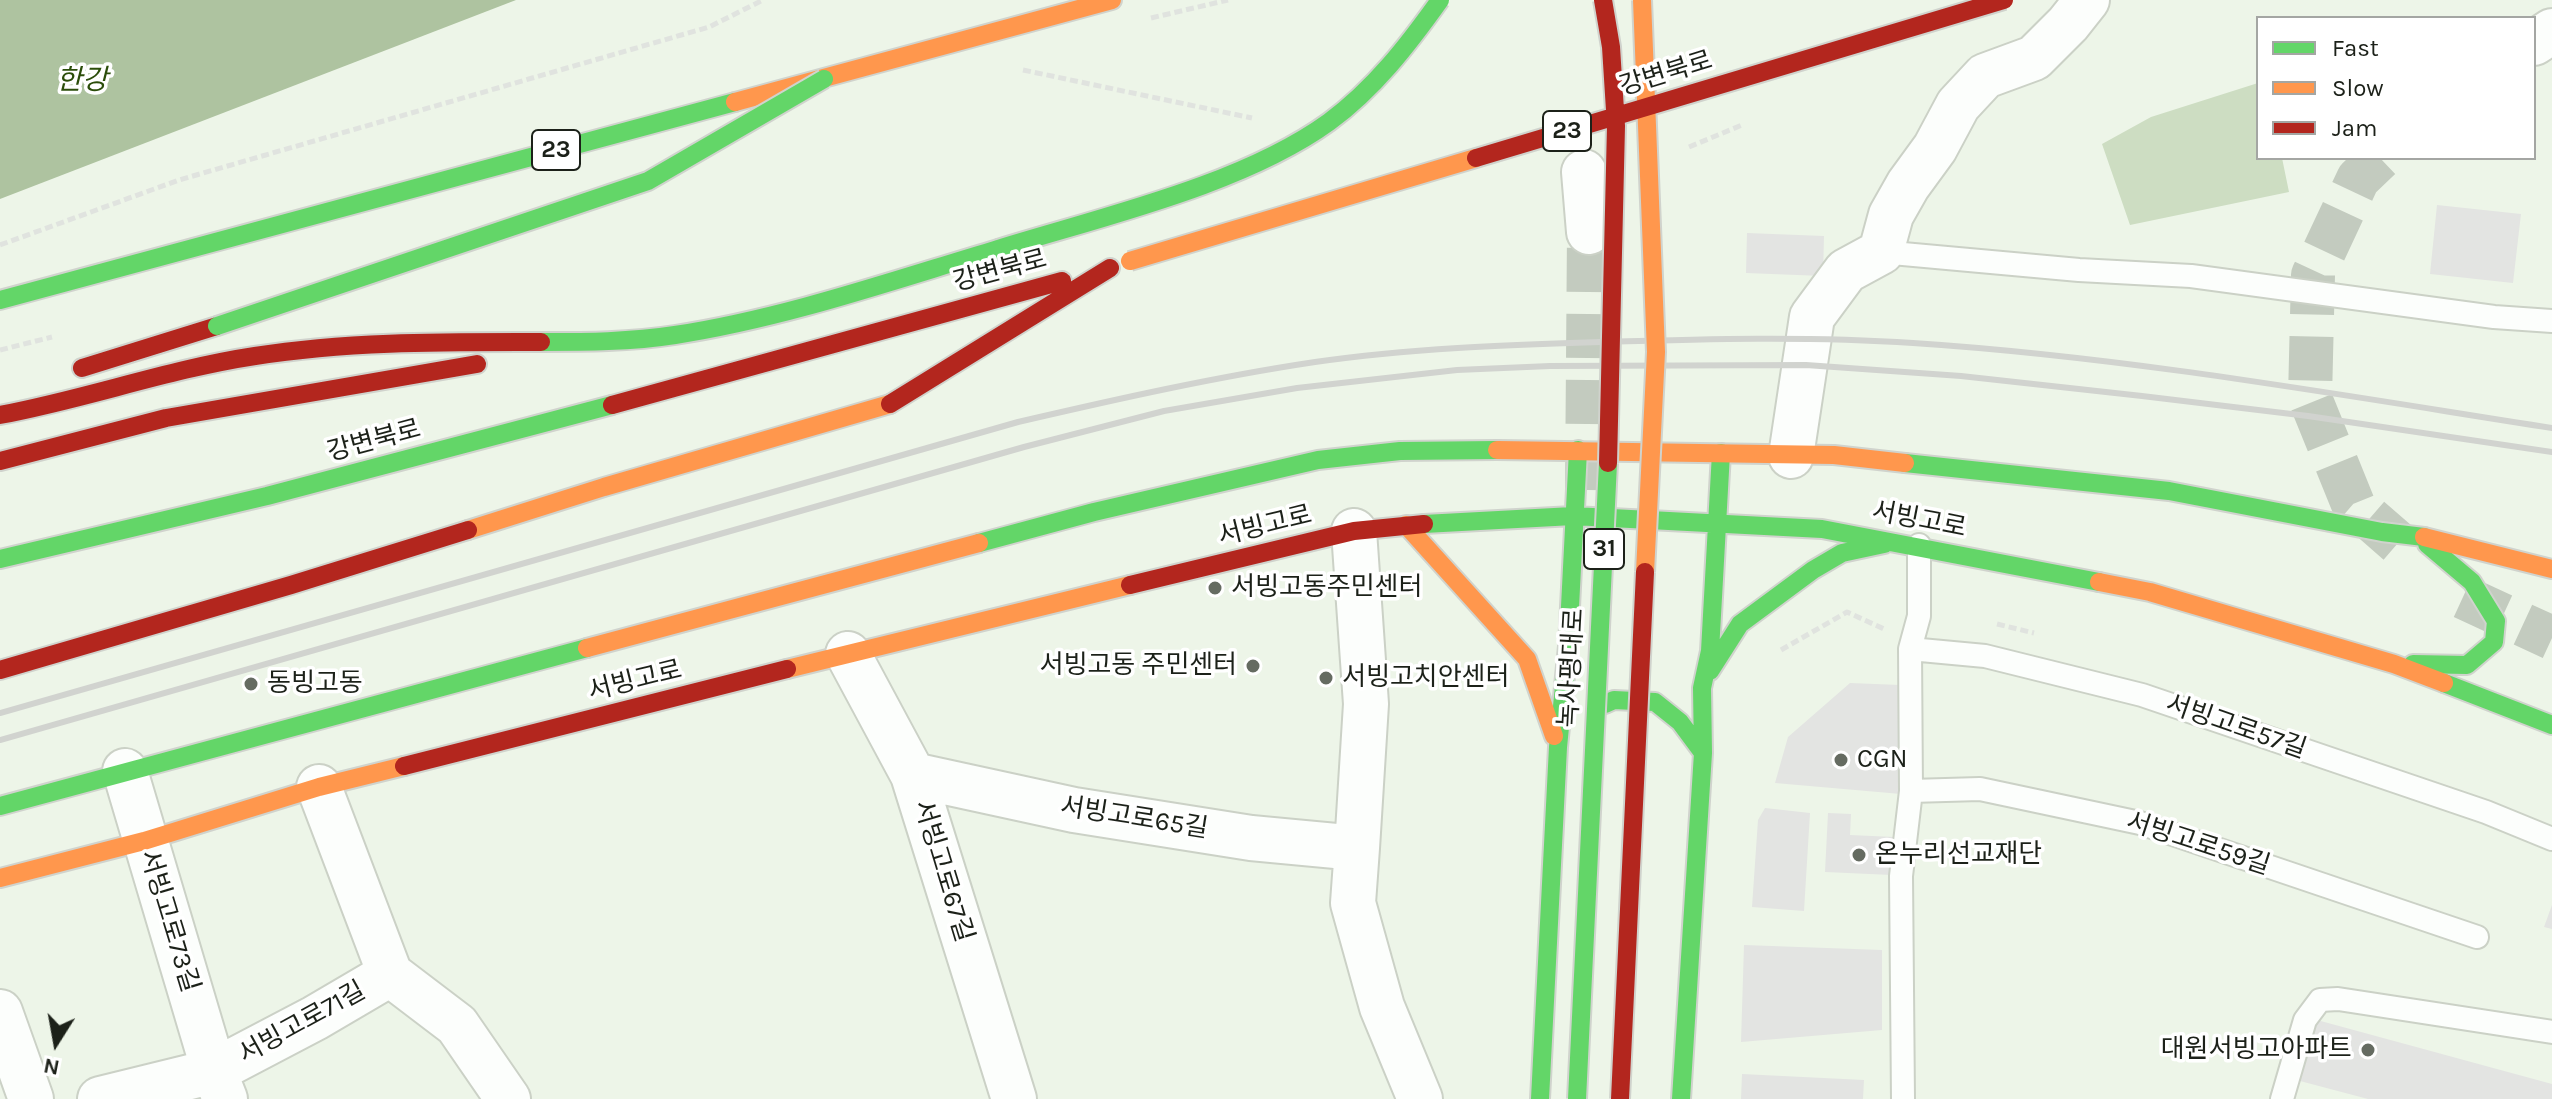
<!DOCTYPE html>
<meta charset="utf-8">
<style>
body{margin:0}
#map{position:relative;width:2552px;height:1099px;overflow:hidden;background:#edf5e8;font-family:Karla,sans-serif}
canvas{display:block}
.legend{position:absolute;left:2256px;top:16px;width:280px;height:144px;box-sizing:border-box;background:#fff;border:2px solid #a4a6a3;margin:0;padding:10px 14px;list-style:none;font-size:24px;color:#1c2119}
.legend li{display:flex;align-items:center;gap:16px;height:40px}
.legend b{width:40px;border:2px solid #a4a6a3}
.north{position:absolute;left:16px;top:1003px;width:80px;height:80px;-webkit-text-stroke:6px #fff;paint-order:stroke;rotate:191deg;font-size:22px;font-weight:700;line-height:32px;text-align:center;color:#1c2119}
.north::after{content:'';display:block;margin:auto;width:28px;height:36px;background:#1c2119;clip-path:polygon(50% 0,100% 100%,50% 72%,0 100%)}
</style>
<div id="map">
<canvas width="2552" height="1099"></canvas>
<ul class="legend">
<li><b style="height:10px;background:#63d668"></b>Fast</li>
<li><b style="height:10px;background:#ff974d"></b>Slow</li>
<li><b style="height:10px;background:#b3261e"></b>Jam</li>
</ul>
<div class="north">N</div>
</div>
<script>
const ctx = document.querySelector('canvas').getContext('2d');
ctx.lineJoin = 'round';
function paint(path, color) {
  ctx.fillStyle = color;
  ctx.fill(path, 'evenodd');
}
function stroke(path, color, width, dash) {
  ctx.strokeStyle = color;
  ctx.lineWidth = width;
  ctx.lineCap = dash ? 'butt' : 'round';
  ctx.setLineDash(dash || []);
  ctx.stroke(path);
}
function drawText(font, color, halo, rows, align = 'center') {
  ctx.font = font + ' Karla,"Noto Sans KR",sans-serif';
  ctx.lineWidth = 7;
  ctx.setLineDash([]);
  ctx.textBaseline = 'middle';
  ctx.strokeStyle = halo;
  ctx.fillStyle = color;
  for (const [text, x, y, turn = 0] of rows) {
    ctx.save();
    ctx.translate(x, y);
    ctx.rotate((+turn || 0) * Math.PI / 180);
    ctx.textAlign = isNaN(turn) ? turn : align;
    if (halo) ctx.strokeText(text, 0, 0);
    ctx.fillText(text, 0, 0);
    ctx.restore();
  }
}
const green = new Path2D(`
 M2258,83V158H2282L2289,192L2130,225L2102,144L2151,117Z`);
const water = new Path2D(`
 M0,0H516L0,199Z`);
const building = new Path2D(`
 M2437,205L2521,214L2513,283L2430,274Z
 M1747,233L1824,236L1823,276L1746,273Z
 M1850,683L1900,685L1901,794L1775,783L1788,737Z
 M1765,808L1810,813L1804,911L1752,907L1758,820Z
 M1828,813L1851,814L1850,835L1894,837L1892,875L1825,872Z
 M2552,905V929L2544,927Z
 M1744,945L1882,950V1030L1741,1042Z
 M2317,1020L2552,1084V1099H2368L2300,1081Z
 M1742,1074L1864,1080L1863,1099H1741Z`);
const streetTunnel = new Path2D(`
 M1587,490L1589,232`);
const secondaryTunnel = new Path2D(`
 M2380,158L2358,179L2313,275L2310,398L2353,504L2398,543
 M2463,597L2552,638`);
const path = new Path2D(`
 M1151,18L1228,0
 M1023,70L1252,118
 M1689,147L1742,125
 M0,245L179,180L709,27L763,0
 M0,350L52,337
 M1997,624L2034,633
 M1781,650L1847,612L1884,629`);
const lane = new Path2D(`
 M1881,252L2079,270L2191,276L2494,317L2552,321
 M1910,649L1985,656L2142,695L2486,812L2552,839
 M1911,791L1980,789L2140,823L2477,937
 M1903,1099L1901,876L1911,791L1910,649L1919,616V545
 M2282,1099L2305,1020L2320,1000L2338,999L2552,1032`);
const street = new Path2D(`
 M2534,43L2552,31
 M1584,172L1589,232
 M1791,456L1812,317L1846,271L1881,252L1891,215L1908,185L1935,148L1958,105L1985,76L2034,58L2068,24L2087,0
 M1354,531L1366,704L1357,848
 M848,654L913,775L1014,1099
 M125,771L214,1071L225,1099
 M913,775L1074,810L1251,838L1357,848L1353,903L1382,1007L1420,1099
 M319,787L390,974L457,1025L508,1099
 M0,1012L31,1099
 M100,1099L214,1071L315,1018L390,974`);
const fast = new Path2D(`
 M0,300L735,102
 M541,342C586,342 630,342 675,335C785,318 891,281 998,249
 M1905,463L2169,491L2382,532L2424,537
 M1424,524L1573,516L1822,529L2099,582
 M979,543L1094,512L1318,460L1400,451L1497,450
 M0,559L267,496L612,405
 M2413,664L2467,665L2494,642L2496,621L2472,582L2427,544
 M1710,671L1740,624L1813,570L1842,553L1884,544
 M2444,683L2552,725
 M1605,704L1614,700L1655,702L1680,722L1703,753
 M0,806L587,648
 M1540,1099L1558,747L1568,646L1578,450
 M1681,1099L1703,753L1702,688L1710,651L1721,453`);
const slow = new Path2D(`
 M735,102L1112,0
 M1497,450L1834,455L1905,463
 M1406,525L1527,659L1554,736
 M468,530L604,487L890,404
 M2424,537L2552,569
 M2099,582L2150,592L2394,664L2444,683
 M587,648L979,543
 M787,669L1130,585
 M0,878L144,841L319,787L404,766`);
const jam = new Path2D(`
 M82,368L217,326
 M890,404L1110,268
 M612,405L1062,281
 M0,415C86,399 169,369 255,356C350,341 446,342 541,342
 M0,461L166,418L477,364
 M1130,585L1354,531L1424,524
 M0,670L291,585L468,530
 M404,766L787,669`);
const rail = new Path2D(`
 M0,713L1018,422C1117,399 1215,377 1315,362C1410,348 1507,345 1602,342C1705,339 1809,336 1913,343C2127,357 2340,395 2552,428
 M0,740L1024,447L1164,411L1297,388L1457,370L1550,366L1806,365L1961,376L2142,396L2308,416L2552,452`);
const fastBridge = new Path2D(`
 M998,249C1101,217 1242,185 1329,122C1374,89 1408,45 1440,0
 M217,326L648,181L824,79
 M1577,1099L1608,463`);
const slowBridge = new Path2D(`
 M1642,0L1656,352L1645,572
 M1130,261L1476,158`);
const jamBridge = new Path2D(`
 M1603,0L1611,47L1616,126L1608,463
 M1476,158L2004,0
 M1620,1099L1645,572`);
const markers = [
 [1215,588,8,"#656b61"],
 [1253,666,8,"#656b61"],
 [1326,678,8,"#656b61"],
 [251,684,8,"#656b61"],
 [1841,760,8,"#656b61"],
 [1859,855,8,"#656b61"],
 [2368,1050,8,"#656b61"]
];
const shields = [
 [1567,131,48],
 [556,150,48],
 [1604,549,40]
];
const shieldNames = [
 ["23",1567,131],
 ["23",556,150],
 ["31",1604,549]
];
const streetNames = [
 ["강변북로",1666,74,-17],
 ["강변북로",1000,271,-15],
 ["강변북로",374,441,-15],
 ["서빙고로",1919,520,11],
 ["서빙고로",1265,526,-14],
 ["녹사평대로",1572,668,-87],
 ["서빙고로",635,681,-14],
 ["서빙고로57길",2236,727,19],
 ["서빙고로65길",1134,818,9],
 ["서빙고로59길",2198,844,18],
 ["서빙고로67길",943,871,73],
 ["서빙고로73길",169,921,73],
 ["서빙고로71길",302,1023,-29]
];
const poiNames = [
 ["서빙고동주민센터",1231,588],
 ["서빙고동 주민센터",1237,666,"right"],
 ["서빙고치안센터",1342,678],
 ["동빙고동",267,684],
 ["CGN",1857,760],
 ["온누리선교재단",1875,855],
 ["대원서빙고아파트",2352,1050,"right"]
];
const waterNames = [
 ["한강",82,81]
];
paint(green, '#cdddc2');
paint(water, '#aec3a0');
paint(building, '#e3e4e2');
stroke(streetTunnel, '#c3cbbf', 44, [44, 22]);
stroke(secondaryTunnel, '#c3cbbf', 44, [44, 22]);
stroke(lane, '#cbd1c6', 26);
stroke(street, '#cbd1c6', 48);
stroke(fast, '#d0d3cd', 22);
stroke(slow, '#d0d3cd', 22);
stroke(jam, '#d0d3cd', 22);
stroke(path, '#e0e3df', 5, [8, 4]);
stroke(lane, '#fcfefc', 22);
stroke(street, '#fcfefc', 44);
stroke(fast, '#63d668', 18);
stroke(slow, '#ff974d', 18);
stroke(jam, '#b3261e', 18);
stroke(rail, '#d1d3cf', 6);
stroke(fastBridge, '#d0d3cd', 22, []);
stroke(slowBridge, '#d0d3cd', 22, []);
stroke(jamBridge, '#d0d3cd', 22, []);
stroke(fastBridge, '#63d668', 18);
stroke(slowBridge, '#ff974d', 18);
stroke(jamBridge, '#b3261e', 18);
for (const [x, y, r, color] of markers) {
  const dot = new Path2D();
  dot.arc(x, y, r, 0, 2 * Math.PI);
  ctx.fillStyle = color;
  ctx.fill(dot);
  stroke(dot, '#fff', 3);
}
for (const [x, y, w] of shields) {
  const box = new Path2D();
  box.roundRect(x - w / 2, y - 20, w, 40, 6);
  ctx.fillStyle = '#fff';
  ctx.fill(box);
  stroke(box, '#1c2119', 2);
}
drawText('bold 24px', '#1c2119', null, shieldNames);
drawText('26px', '#1c2119', '#fff', streetNames);
drawText('26px', '#1c2119', '#fff', poiNames, 'left');
drawText('italic 28px', '#2b4d0a', '#fff', waterNames);
</script>
